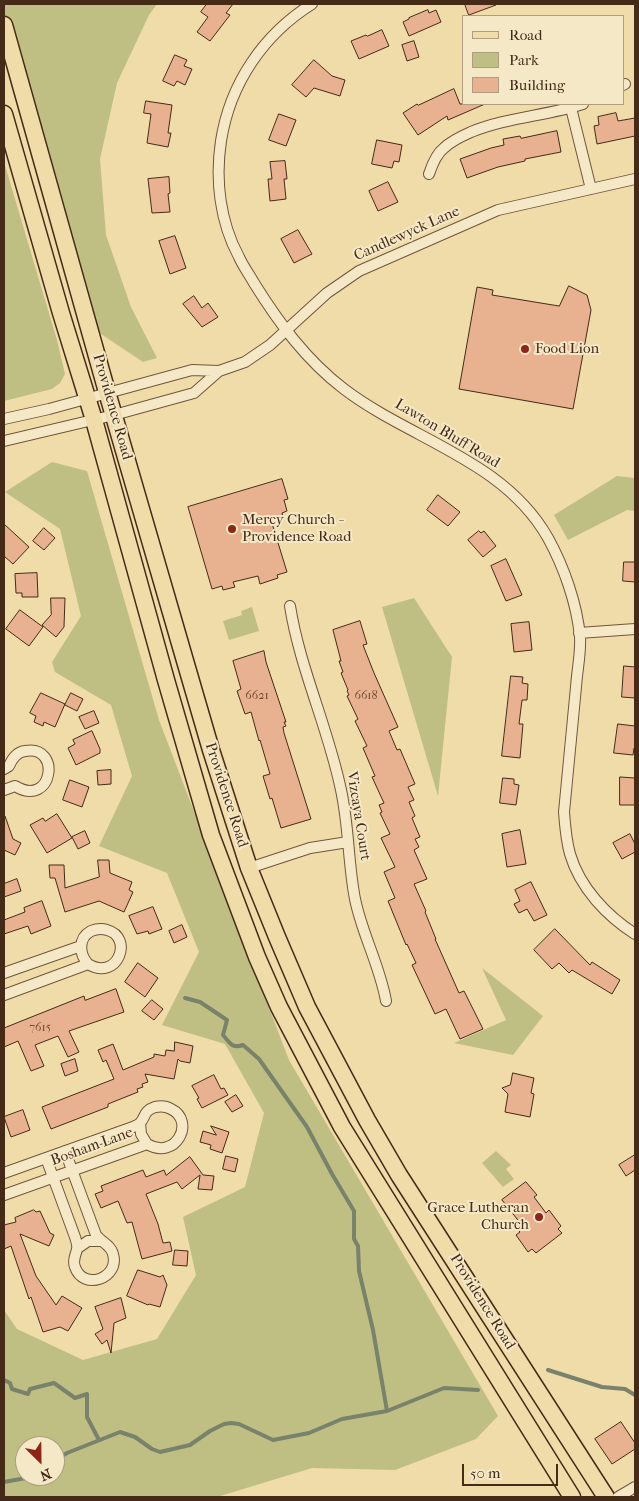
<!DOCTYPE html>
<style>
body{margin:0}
#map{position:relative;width:639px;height:1501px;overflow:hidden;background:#efdca9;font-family:"IM FELL French Canon",serif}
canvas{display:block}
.frame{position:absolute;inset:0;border:5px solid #452a18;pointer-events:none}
.legend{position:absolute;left:462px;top:15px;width:162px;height:90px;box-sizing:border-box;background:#f5e8c7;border:1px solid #af9c81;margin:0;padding:6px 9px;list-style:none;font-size:15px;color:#452a18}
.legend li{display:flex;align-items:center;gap:10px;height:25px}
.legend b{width:25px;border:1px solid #af9c81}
.north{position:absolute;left:15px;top:1436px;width:50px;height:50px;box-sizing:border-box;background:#f5e8c7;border:1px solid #af9c81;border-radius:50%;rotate:157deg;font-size:14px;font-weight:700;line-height:20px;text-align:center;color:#452a18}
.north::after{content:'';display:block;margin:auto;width:18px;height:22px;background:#8f2418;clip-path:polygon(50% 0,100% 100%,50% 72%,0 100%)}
.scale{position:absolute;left:462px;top:1464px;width:96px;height:22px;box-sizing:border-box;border:2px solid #452a18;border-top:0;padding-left:6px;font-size:15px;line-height:18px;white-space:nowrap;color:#452a18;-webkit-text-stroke:4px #f5e8c7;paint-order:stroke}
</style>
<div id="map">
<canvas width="639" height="1501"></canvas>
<div class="frame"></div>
<ul class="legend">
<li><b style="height:6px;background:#efdca9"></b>Road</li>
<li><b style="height:14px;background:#bfbf84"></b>Park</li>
<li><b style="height:14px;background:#e8b190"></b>Building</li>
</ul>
<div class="north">N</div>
<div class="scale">50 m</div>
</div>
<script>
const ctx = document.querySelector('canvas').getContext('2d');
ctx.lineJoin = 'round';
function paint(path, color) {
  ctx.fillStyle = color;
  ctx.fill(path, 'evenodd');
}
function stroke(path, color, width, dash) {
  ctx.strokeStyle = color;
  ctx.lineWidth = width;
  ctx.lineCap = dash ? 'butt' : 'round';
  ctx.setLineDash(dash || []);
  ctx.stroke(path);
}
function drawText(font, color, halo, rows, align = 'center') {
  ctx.font = font + ' "IM FELL French Canon",serif';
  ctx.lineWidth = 4;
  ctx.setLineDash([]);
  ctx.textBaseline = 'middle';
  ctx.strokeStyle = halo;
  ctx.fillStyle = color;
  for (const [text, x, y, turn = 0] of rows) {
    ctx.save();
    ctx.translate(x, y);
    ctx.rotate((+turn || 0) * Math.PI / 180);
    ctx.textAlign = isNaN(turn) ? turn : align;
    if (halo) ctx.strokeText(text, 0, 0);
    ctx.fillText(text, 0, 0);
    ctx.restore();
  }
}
const green = new Path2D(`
 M4,4H157L149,15L117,83L100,159L106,235L131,307L157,358L143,362L95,330L4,18Z
 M4,162L57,340L65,374L60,383L52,389L4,401Z
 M52,462L87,471L159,720L289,1060L498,1416L476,1439L395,1470L312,1468L217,1497H4V1310L17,1329L83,1360L157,1339L196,1275L183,1217L245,1187L264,1113L225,1044L162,1025L199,952L167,873L99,846L132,776L111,705L55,672L52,662L81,616L60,529L5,492ZM25,1446H55V1476H25Z
 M617,476L635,478V511L627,510L568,540L554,515Z
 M414,598L452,657L438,796L382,607Z
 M252,607L259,631L229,640L223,621L242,615L241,611Z
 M482,968L543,1016L513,1055L454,1043L506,1020Z
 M496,1151L511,1165L506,1169L514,1179L503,1187L482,1163Z`);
const stream = new Path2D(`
 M185,998L200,1002L227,1020L223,1035C230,1043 232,1049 243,1045L259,1059L307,1127L332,1174L354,1211V1239L358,1246L359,1271L373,1330L387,1411
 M548,1370L602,1387L625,1389L635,1395
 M4,1380L10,1383L12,1389L28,1394L30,1389L54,1383L75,1398L87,1394V1417L99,1440
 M55,1460L67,1453L120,1432L135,1437L152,1449L160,1452L190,1445L210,1431L224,1424L231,1423L239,1424L273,1440L309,1433L342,1419L387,1411L444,1388L478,1390
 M4,1482L26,1478L30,1476`);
const building = new Path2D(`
 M207,4H233L226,13L230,15L210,41L197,32L208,17L201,12Z
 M465,4H496V5L469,15Z
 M428,10L429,13L436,10L441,22L409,36L403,22L409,19V18Z
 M382,30L389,46L359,59L351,41L366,35L367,36Z
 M414,41L419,57L407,61L402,45Z
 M175,55L187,60L184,66L192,69L185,85L177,81L174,86L163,81Z
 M314,60L332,76L345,80L340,96L314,88L306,97L292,85Z
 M454,89L460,104H485L448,120L447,116L418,135L403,113L417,104L418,105Z
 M146,101L172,105L168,133H171L168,147L147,143L151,114L144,113Z
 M616,113L618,121L635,118V136L597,144L594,126L599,125L598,117Z
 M279,114L296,120L286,146L269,140Z
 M557,131L561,152L525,159V161L498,167L467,178L460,159L491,148L504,145L503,139L520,136L521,138Z
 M377,140L402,145L399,162L394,161L392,168L372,164Z
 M285,161L287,179H284L286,199L270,201L268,179H272L270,162Z
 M169,177L170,193L168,194L170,212L152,213L148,179Z
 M388,182L398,202L378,211L369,191Z
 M298,230L312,254L294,263L281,239Z
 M175,236L186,268L170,274L159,241Z
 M569,286L587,295L591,310L573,409L459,389L477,287L493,290L492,295L559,306Z
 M194,296L202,308L208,303L218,317L202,327L183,304Z
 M282,479L288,499L284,500L287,511L282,513L283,517L271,520L287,572L277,575L278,578L260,584L258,576L233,582L235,587L223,590L222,586L212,589L188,507Z
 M438,495L460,512L448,526L427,510Z
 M4,524L29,547L13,564L4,556Z
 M44,528L55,538L44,550L33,541Z
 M479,531L481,533L484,531L496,546L483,557L468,540Z
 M506,559L522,595L506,601L491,566Z
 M624,562H635V582L623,581Z
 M37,573L38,597H22V593H16L15,574Z
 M51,598H65L64,627L56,637L42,625L51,615Z
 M20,610L43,627L29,646L6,629Z
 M360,621L367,644L363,645L374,673L398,727L389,731L397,750L400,749L415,784L408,787L414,800L409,802L415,816L412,818L420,837L415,839L419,847L414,850L427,879L414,884L426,911L425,912L436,939H435L459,993L464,991L483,1029L460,1039L446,1009L435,1014L412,965L416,963L407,944L406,945L388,901L395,898L384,872L395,867L381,838L390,834L380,813L382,812L379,805L384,803L372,777L375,776L363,748L367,746L355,721L358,719L347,696L349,695L347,691L348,690L341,673L343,672L339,661H341L333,630Z
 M529,622L532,650L514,652L511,624Z
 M264,651L266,662L286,722H284L286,726L283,727L284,733L311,819L281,828L272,798L270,799L263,776L270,774L260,740L259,741L251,712L245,714L237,691L241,689L233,661Z
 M624,666L635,667V698L622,697Z
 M511,676L523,677L522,683L528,684L527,700H522L519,724H523L520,758L502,756Z
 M41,693L65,704L55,727L44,722L43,726L34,722L36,716L30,713Z
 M71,693L83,699L77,711L65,705Z
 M94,711L99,723L85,729L79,717Z
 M618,724L635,726V749L634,748L633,755L614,753Z
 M92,731L100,749V753L76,765L68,748L75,744L73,740Z
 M111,770V784L98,785L97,771Z
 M620,777L635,778V805H620Z
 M503,778L514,779V784L519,785L516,805L500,803Z
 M70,780L89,787L82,807L63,800Z
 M57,814L72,838L47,853L30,825L43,818L45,821Z
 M4,816H5L13,839L21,843L15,855L4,850Z
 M520,830L526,864L507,867L502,834Z
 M85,831L90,843L78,849L72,837Z
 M630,834L635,844V852L622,859L613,843Z
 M98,860H109L110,873L132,882L129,890L133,892L124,912L99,901L65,912L55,878H50L49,865H64L65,888L99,877Z
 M17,879L21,891L4,897V884Z
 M531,882L547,915L534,921L527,909L519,913L514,904L520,901L515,890Z
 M42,901L51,926L31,934L28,926L4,934V920L25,912L24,908Z
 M153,907L162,929L149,934L148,931L137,934L129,916Z
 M182,925L187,937L174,943L169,931Z
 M555,929L590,965L592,962L620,980L612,994L572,970L569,973L559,963L552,969L534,950Z
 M138,963L158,978L145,997L125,982Z
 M116,989L124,1012L69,1031L79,1052L68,1057L58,1036L35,1045L44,1066L31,1071L18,1041L4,1047V1028L84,996L85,1000Z
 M152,1000L163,1009L154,1020L142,1011Z
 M175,1042L193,1046L190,1063L180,1061L178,1059L174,1079L145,1074L148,1082L142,1084L143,1087L137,1089L138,1092L108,1104V1107L51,1129L42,1107L114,1079L106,1060L103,1062L98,1050L113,1044L123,1070L154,1057V1054L165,1056L166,1050L174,1051Z
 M75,1059L78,1071L65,1076L61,1064Z
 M513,1073L534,1078L531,1093L534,1094L530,1117L505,1112L508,1094L502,1088L510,1085Z
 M214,1075L221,1089L224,1088L228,1095L202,1108L197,1099L199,1098L192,1086Z
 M236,1095L243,1106L232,1112L225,1102Z
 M23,1110L30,1130L11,1137L4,1117Z
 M211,1126L229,1132L222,1153L210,1149L211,1145L200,1142L203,1131L216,1135Z
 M635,1155V1170L626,1176L619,1165Z
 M226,1156L238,1159L235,1172L223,1169Z
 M190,1157L203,1175L214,1176L212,1190L198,1189L200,1175L182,1189L177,1182L146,1194L158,1224L163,1243L170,1242L172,1251L142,1259L132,1222L127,1223L118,1201L101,1208L95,1194L103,1191L101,1186L143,1170L146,1177L164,1170L166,1175Z
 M526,1182L537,1195L534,1197L546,1213L549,1210L561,1226L558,1229L562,1233L536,1253L532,1249L528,1252L516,1235L520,1232L516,1228L521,1224L502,1200Z
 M34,1210L36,1212L40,1211L50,1233L54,1235L49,1246L20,1234L36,1276L56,1305L62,1296L82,1308L68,1331L60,1327L43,1332L31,1297L29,1299L11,1246L4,1249V1225L16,1222L15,1218Z
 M175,1250L188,1251L187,1266L173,1265Z
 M138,1270L160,1277L163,1275L167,1285L160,1307L149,1304L148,1305L127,1296Z
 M121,1298L126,1318L114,1323L111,1353L107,1340L102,1344L95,1334L103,1329L95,1307Z
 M621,1422L635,1443V1449L612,1464L595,1439Z`);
const minor = new Path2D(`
 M312,4C264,34 230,83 221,141C215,180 220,222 239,257C243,266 249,274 254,283C279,323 306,360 344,389C411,440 504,460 548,538C564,567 577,604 580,637C581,653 577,671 576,687C572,729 568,770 564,812C565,826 566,840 570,854C580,888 607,916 635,934
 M623,85L625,84
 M571,108L591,189
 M429,174C432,165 436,154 444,148C451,141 462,136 471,132C508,117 546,116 583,104
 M4,419L49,409L192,370L219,371
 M4,441L114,415L194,393L219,371L245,362L270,345L327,293L359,271L498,210L635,179
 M290,606C300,669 328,727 341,790C349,826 348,863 355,899C362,934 380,966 386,1001
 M579,633L635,629
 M4,769L9,766C12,759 16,752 25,751C62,744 53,809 15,786L4,790
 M249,868L310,848L348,842
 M4,973L81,946
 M4,995L88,964C118,982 134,937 107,930C101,928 96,929 91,931C78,938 79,954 88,964
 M140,1123L141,1134L147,1144
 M46,1158L75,1237C76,1240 78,1245 77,1249C76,1255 72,1260 75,1267C83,1291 120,1279 113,1254C111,1245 101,1242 96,1235L65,1151
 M4,1173L133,1127C135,1126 138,1125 140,1123C146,1117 143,1111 155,1107C160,1106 166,1106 171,1109C196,1121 176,1161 147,1144L4,1195
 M78,1248L88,1241H100
 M618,1497L635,1487`);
const primary = new Path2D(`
 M4,25L107,392L188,671L211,750L249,868L277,937L307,1007L367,1120L399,1175L606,1497
 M4,114L61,313L94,420L166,680L211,835L257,957L279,1007L342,1127L572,1497`);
const markers = [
 [525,349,5,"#8f2418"],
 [232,529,5,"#8f2418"],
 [539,1217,5,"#8f2418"]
];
const numberNames = [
 ["6621",257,696],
 ["6618",366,696],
 ["7615",40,1028]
];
const streetNames = [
 ["Candlewyck Lane",407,234,-24],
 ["Providence Road",112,407,74],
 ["Lawton Bluff Road",447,434,31],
 ["Providence Road",226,795,72],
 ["Vizcaya Court",358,816,81],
 ["Bosham Lane",92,1147,-20],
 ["Providence Road",482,1302,58]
];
const poiNames = [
 ["Food Lion",535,349],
 ["Mercy Church -",242,520],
 ["Providence Road",242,537],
 ["Grace Lutheran",529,1208,"right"],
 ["Church",529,1225,"right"]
];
paint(green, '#bfbf84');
stroke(stream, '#79826b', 4);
paint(building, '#e8b190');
stroke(building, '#452a18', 1);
stroke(minor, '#70563c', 12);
stroke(primary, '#452a18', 19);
stroke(minor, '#f5e8c7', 10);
stroke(primary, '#efdca9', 16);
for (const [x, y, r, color] of markers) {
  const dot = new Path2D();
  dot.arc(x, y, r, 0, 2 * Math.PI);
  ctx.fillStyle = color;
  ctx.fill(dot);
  stroke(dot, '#f5e8c7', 2);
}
drawText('12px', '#6e4c36', null, numberNames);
drawText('15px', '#452a18', '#f5e8c7', streetNames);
drawText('15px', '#452a18', '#f5e8c7', poiNames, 'left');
</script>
